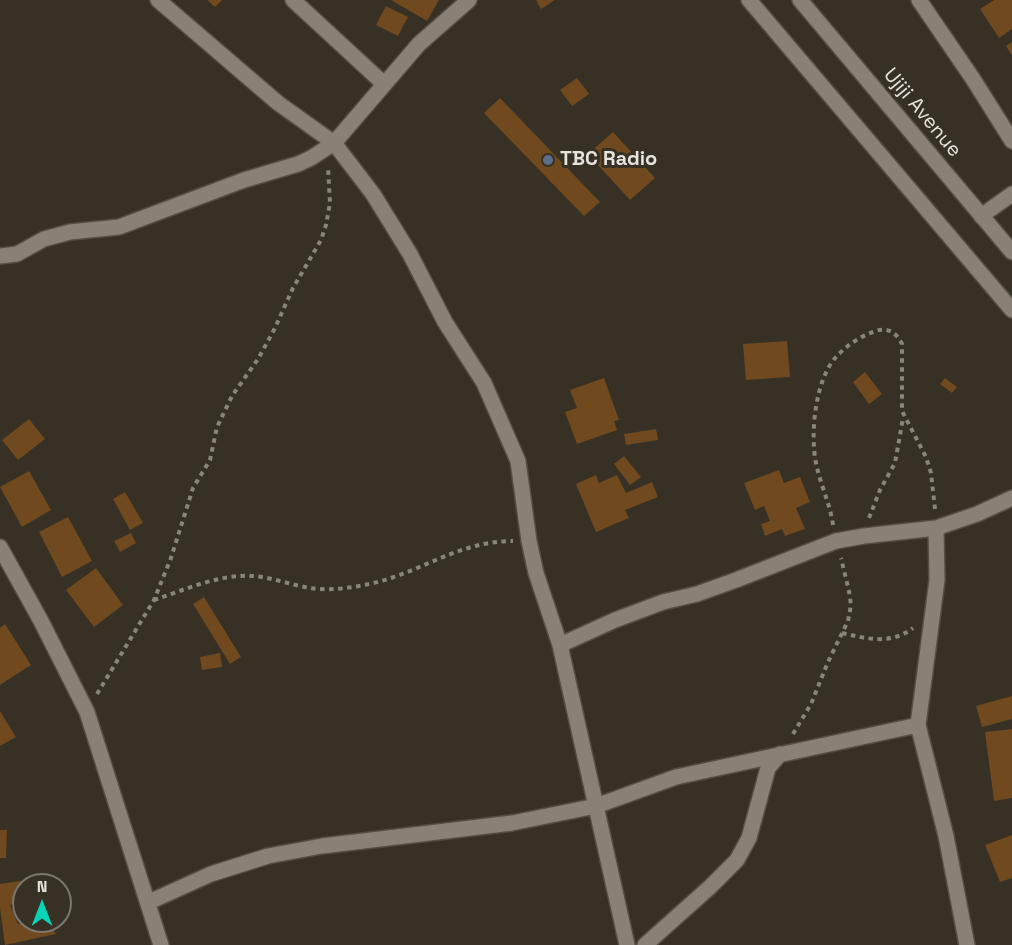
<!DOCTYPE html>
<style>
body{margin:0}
#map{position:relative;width:1012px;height:945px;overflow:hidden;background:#363025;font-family:"Space Grotesk",sans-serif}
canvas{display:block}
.north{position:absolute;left:12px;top:873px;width:60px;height:60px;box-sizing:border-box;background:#363025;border:2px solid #7d786f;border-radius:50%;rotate:0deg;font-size:16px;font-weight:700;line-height:24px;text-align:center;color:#e8e3dd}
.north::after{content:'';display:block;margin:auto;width:21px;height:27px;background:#05d5b6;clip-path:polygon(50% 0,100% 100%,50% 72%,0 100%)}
</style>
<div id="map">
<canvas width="1012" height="945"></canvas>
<div class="north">N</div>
</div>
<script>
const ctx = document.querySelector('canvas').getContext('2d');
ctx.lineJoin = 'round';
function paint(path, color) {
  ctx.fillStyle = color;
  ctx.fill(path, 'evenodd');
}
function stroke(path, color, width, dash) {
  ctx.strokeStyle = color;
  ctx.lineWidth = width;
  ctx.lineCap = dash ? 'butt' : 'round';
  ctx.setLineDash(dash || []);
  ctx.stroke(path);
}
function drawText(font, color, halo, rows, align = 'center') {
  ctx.font = font + ' "Space Grotesk",sans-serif';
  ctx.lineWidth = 6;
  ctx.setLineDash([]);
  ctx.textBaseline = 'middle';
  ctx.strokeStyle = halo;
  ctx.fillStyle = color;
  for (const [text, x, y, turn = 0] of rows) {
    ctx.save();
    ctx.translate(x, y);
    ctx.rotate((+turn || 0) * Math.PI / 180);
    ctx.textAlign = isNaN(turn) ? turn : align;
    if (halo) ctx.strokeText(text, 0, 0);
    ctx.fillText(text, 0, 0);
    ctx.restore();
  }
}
const building = new Path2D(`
 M207,0H222L215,7Z
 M391,0H439L427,21Z
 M536,0H555L541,9Z
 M994,0H1012V29L999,38L980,9Z
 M386,6L408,17L398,36L376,25Z
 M1012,42V56L1006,46Z
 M577,78L589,94L572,106L560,90Z
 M500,98L600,202L584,216L484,113Z
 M613,132L655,178L630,200L588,154Z
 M787,341L790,377L746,380L743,344Z
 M865,372L882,394L869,404L853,382Z
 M604,378L619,420L614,421L617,430L577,444L565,412L577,408L570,390Z
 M945,378L957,387L952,393L940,384Z
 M29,419L45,439L18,460L2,440Z
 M656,429L658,440L626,445L624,434Z
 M624,456L641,477L630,485L614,464Z
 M779,470L784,483L800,477L810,502L796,508L805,529L785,536L782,529L765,536L761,524L770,521L764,506L755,510L744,483Z
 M29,471L51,510L22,527L0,487Z
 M596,475L599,483L617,475L626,493L652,482L658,497L625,510L629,518L596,532L576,484Z
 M125,492L143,523L130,530L113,499Z
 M68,517L92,561L62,577L39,532Z
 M131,533L136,543L120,552L114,541Z
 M96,568L123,605L94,627L66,590Z
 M204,597L241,657L230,664L193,604Z
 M5,624L31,665L0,685V628Z
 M220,653L222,667L202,670L200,657Z
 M1012,696V719L982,727L976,706Z
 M0,711L16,737L0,746Z
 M1012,729V798L994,801L985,732Z
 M0,830H7L6,858H0Z
 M1012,835V878L1000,882L985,845Z
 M33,879L35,885H24V900L10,905L18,924L31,921H48L56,934L5,945L0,908V884Z`);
const path = new Path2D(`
 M869,518L880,490L895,463L903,418
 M833,525C830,503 820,484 816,463C810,434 815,380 836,357C846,346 859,337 873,332C887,326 896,332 902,344V411L926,457L931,473L935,509
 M154,600C184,590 219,574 252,576C271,577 291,585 310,588C329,591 351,588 369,584C421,573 458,541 513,541
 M842,633C868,639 890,645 913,628
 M97,694L154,600L171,558L193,488L210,460L217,427L232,396L258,359L274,330L293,288L321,240L326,225L330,203L328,167
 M793,734L811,704L828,662L848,621L851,605L849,591L841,558`);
const street = new Path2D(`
 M158,0L278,103L334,143L373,194L410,254L445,322L484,383L518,461L529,541L536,573L560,645L627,945
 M293,0L384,84
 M749,0L1012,310
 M919,0L973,79L1012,141
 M981,216L1012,194
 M0,256L17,254L44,239L70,232L119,227L244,180L298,164L311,158L334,143L419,44L469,0
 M936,528L937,580L918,725L946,836L967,945
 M0,547L41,621L87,712L161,945
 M560,645L615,620L663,602L697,594L736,580L836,541L864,536L936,528L977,514L1012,498
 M149,902L211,874L268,856L322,846L512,823L596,806L676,777L918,725
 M645,945L710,887L737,860L749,838L768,768L780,754`);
const secondary = new Path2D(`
 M800,0L1012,252`);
const markers = [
 [548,160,6,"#5c6f8a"]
];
const streetNames = [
 ["Ujiji Avenue",922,113,50]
];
const poiNames = [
 ["TBC Radio",560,160]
];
paint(building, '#70491e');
stroke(street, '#534d44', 18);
stroke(secondary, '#534d44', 18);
stroke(path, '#8a857c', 4, [4.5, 4.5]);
stroke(street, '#898175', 15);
stroke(secondary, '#898175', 15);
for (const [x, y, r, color] of markers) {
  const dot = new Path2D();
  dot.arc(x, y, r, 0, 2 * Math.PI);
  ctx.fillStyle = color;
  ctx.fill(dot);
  stroke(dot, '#363025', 2);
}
drawText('20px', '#e8e3dd', '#363025', streetNames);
drawText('bold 20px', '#e8e3dd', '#363025', poiNames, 'left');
</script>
